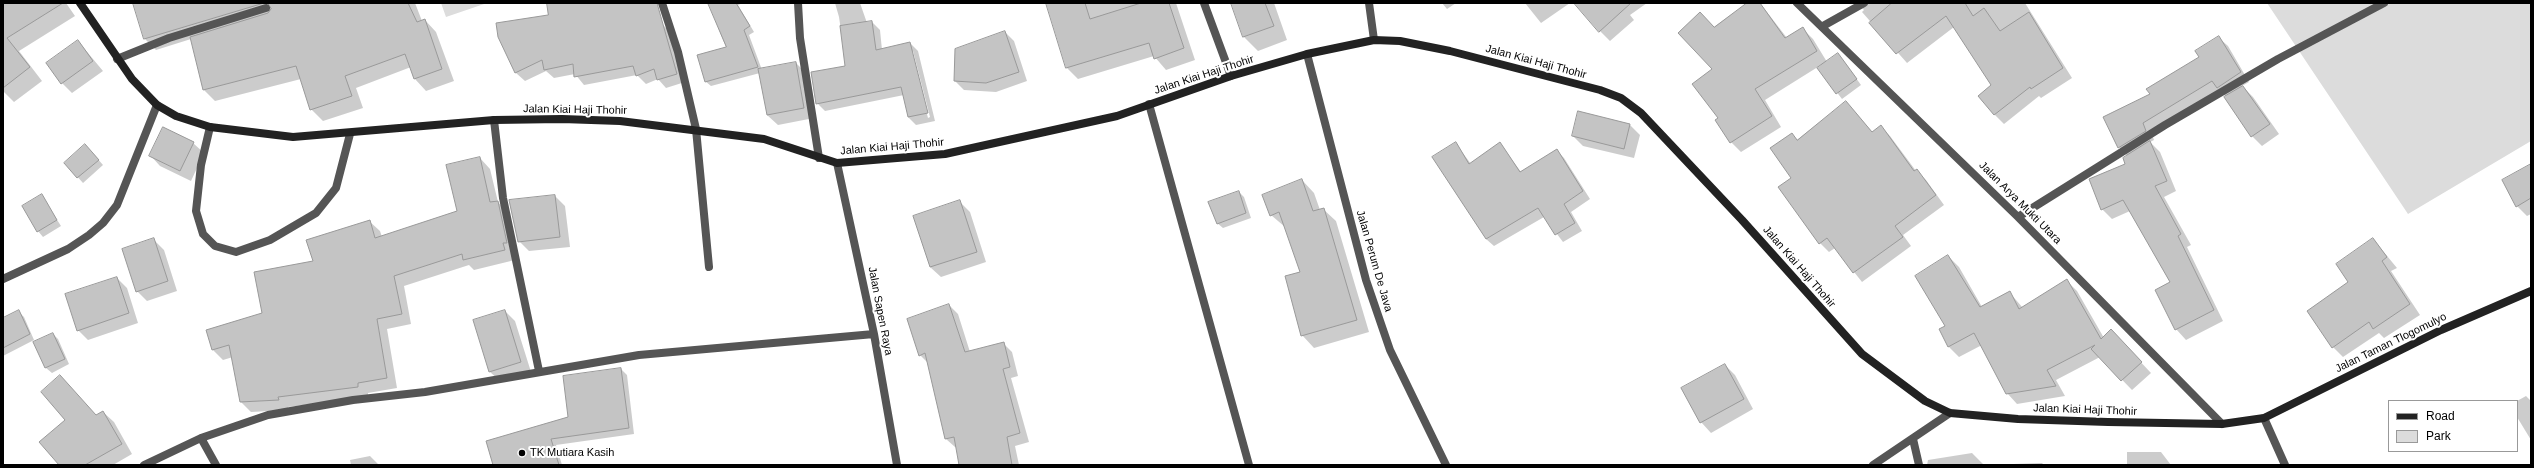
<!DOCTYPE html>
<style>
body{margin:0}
#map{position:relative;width:2534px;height:468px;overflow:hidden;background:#fff;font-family:Arial,sans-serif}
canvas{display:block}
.frame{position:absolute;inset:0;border:4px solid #000;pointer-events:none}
.legend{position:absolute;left:2388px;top:400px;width:130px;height:52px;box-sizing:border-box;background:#fff;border:1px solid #999;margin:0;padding:5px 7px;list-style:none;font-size:12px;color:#000}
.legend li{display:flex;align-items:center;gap:8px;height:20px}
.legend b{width:20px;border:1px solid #999}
</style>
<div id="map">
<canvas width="2534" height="468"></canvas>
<div class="frame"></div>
<ul class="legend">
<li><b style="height:5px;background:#222"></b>Road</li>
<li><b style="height:11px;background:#dcdcdc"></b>Park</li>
</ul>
</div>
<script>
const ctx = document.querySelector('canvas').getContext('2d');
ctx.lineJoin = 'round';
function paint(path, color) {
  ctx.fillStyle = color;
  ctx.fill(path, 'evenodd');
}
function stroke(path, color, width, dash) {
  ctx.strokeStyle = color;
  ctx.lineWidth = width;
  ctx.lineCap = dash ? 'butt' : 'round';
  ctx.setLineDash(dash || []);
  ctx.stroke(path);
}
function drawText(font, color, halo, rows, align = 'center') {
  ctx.font = font + ' Arial,sans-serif';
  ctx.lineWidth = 4;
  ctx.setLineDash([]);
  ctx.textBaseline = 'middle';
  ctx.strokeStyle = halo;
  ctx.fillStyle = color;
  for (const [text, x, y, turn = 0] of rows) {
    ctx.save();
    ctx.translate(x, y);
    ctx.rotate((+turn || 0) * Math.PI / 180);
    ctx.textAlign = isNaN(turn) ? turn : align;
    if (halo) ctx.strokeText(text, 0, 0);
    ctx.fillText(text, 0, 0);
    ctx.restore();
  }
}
const green = new Path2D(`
 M441,3H487L446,17Z
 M2267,3H2531V141L2408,214Z`);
const shadow = new Path2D(`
 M3,3H66L75,16L19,51L42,81L14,102L3,91Z
 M134,3H415L422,21L425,20L436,32L454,81L426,91L415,79L411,67L356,88L363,108L323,121L311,109L301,79L215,101L204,90L191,39L156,50L144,38Z
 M548,3H641L672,34L685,82L666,88L658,79L646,84L637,75L584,85L575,74L554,78L546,71L525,81L516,73L499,37L549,16Z
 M709,3H743L738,5L754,32L749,35L762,70L796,63L806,73L814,118L778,125L767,115L760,73L711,86L705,81L727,48Z
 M835,3H860L867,23L872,22L880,30L882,50L910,43L918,51L935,121L916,125L908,117L904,95L825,111L817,103L846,66L839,17ZM911,51H913L930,117L928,118Z
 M1047,3H1176L1195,60L1166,70L1154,56L1078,79L1067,68Z
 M1232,3H1274L1287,40L1258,51L1244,37Z
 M1442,3H1456L1447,9Z
 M1525,3H1570L1541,23Z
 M1584,3H1647L1630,15L1634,20L1610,41L1600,31Z
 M1749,3H1760L1787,38L1803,29L1813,39L1827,62L1843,60L1861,85L1842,99L1819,69L1821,65L1765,100L1781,127L1741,152L1731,142L1719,118L1713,69L1714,28Z
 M1857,3H2025L2072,78L2041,98L2039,96L2004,124L1995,115L1993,85L1954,27L1907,63L1862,12L1864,10Z
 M1005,32L1014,41L1027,81L996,92L964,90L955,81Z
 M2219,38L2228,46L2249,82L2242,86L2253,97L2279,134L2262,146L2252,136L2221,90L2151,132L2154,140L2150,142L2160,152L2176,191L2164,197L2191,245L2187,247L2223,321L2186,340L2176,329L2171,283L2130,211L2112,219L2102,209L2126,164L2127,156L2119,147L2151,94L2200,57Z
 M78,41L103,71L72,93L62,83Z
 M1846,102L1873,133L1881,127L1890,136L1916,171L1926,180L1944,205L1903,235L1911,246L1862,282L1835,248L1829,252L1820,243L1792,178L1791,134L1798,140Z
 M1630,125L1640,135L1634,158L1583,146L1573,136Z
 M193,143L204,153L191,181L160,166L150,155Z
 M1456,144L1471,164L1500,144L1521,172L1556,150L1564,158L1590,199L1571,212L1582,231L1563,242L1544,217L1494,246L1486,239Z
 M90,150L103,165L83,183L65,163Z
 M480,158L490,169L498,202L508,213L515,260L474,270L469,265L404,286L411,324L387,329L397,388L368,393V397L288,407V410L251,412L241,402L233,357L223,360L213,350L207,330L263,314L314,262L369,221L380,231L382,237L458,212Z
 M2531,165V214L2527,216L2517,206Z
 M1302,180L1314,193L1320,210L1323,209L1336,221L1369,332L1314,348L1302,335L1301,272L1285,227L1271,215Z
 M1239,192L1244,197L1251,218L1223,228L1217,223Z
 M42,196L61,226L43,237L38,231Z
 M555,196L565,206L570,247L529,251L519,241Z
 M960,202L970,212L986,262L941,277L930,267Z
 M153,239L164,250L177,291L147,301L137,291Z
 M2373,239L2397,268L2391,271L2420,315L2384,338L2379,333L2343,357L2333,347L2349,282Z
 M1948,256L1959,267L1982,307L2009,292L2023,308L2067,281L2077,291L2104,338L2121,341L2151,373L2132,390L2100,357L2056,380L2065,396L2017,404L2007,393L1982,345L1959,357L1949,347L1940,330L1946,326Z
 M117,278L127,288L138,323L88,340L78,330Z
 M949,305L958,314L970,352L1003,343L1012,352L1018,376L1011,378L1029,442L1015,446L1019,465H960L957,447H955L946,439L929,364L920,355Z
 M505,311L515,321L531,372L501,382L490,372Z
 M19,312L24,317L34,340L3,356V319Z
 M53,334L58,339L69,364L52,373L46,368L34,342Z
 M1725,365L1735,375L1753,409L1711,433L1701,422Z
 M621,369L627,375L634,434L556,445L562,465H494L569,417Z
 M2526,396L2531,401V440L2517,417V401Z
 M103,412L114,422L132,454L113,465H60L96,416Z
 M2127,452H2161L2171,465H2127Z
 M1972,453L1984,465L2042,463L2044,465H1927L1928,460Z
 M370,456L379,465H351L350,460Z`);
const building = new Path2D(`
 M3,3H63L7,38L30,67L3,88Z
 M133,3H264L144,39Z
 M268,3H408L417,22L425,19L442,69L414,79L405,54L345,76L352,96L310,110L296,66L203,90L190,37L268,13L271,9Z
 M547,3H657L677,74L657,80L654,69L636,76L633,66L574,77L573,64L544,70L542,60L515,73L498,37L496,23L548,15Z
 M708,3H736L750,26L744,30L758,67L705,82L697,55L726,47Z
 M1046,3H1085L1090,19L1141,3H1169L1184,48L1154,59L1149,43L1066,68Z
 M1231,3H1265L1274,26L1243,37Z
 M1574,3H1631L1599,32Z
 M1747,3H1760L1785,38L1803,27L1817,51L1755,89L1772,116L1730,143L1715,120L1718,118L1692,84L1712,69L1678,33L1700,12L1714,27Z
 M1892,3H1965L1973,16L1984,8L2000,31L2029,12L2063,68L2031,89L2030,87L1994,115L1978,96L1991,85L1946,16L1896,54L1869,23Z
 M872,21L876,50L910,42L928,113L908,117L901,87L816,104L811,72L845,66L840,26Z
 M1005,31L1019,72L986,83L954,81L955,49Z
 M2219,36L2241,72L2217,88L2212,81L2143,123L2146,131L2118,148L2103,117L2150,94L2146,89L2199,57L2195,51Z
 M78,40L93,61L61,84L46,63Z
 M1838,53L1857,79L1836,94L1817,68Z
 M796,62L804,108L767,115L758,69Z
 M2243,86L2270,124L2251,137L2224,97Z
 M1846,101L1872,132L1881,125L1914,171L1917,169L1936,195L1895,226L1903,237L1853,273L1827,238L1819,244L1778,187L1791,178L1770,148L1792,133L1797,140Z
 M1578,111L1630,124L1624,149L1572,136Z
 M163,127L194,142L180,171L149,156Z
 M2150,141L2167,181L2155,186L2181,234L2178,236L2214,310L2175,330L2155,290L2170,282L2123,200L2101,210L2089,179L2125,164L2123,158Z
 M1456,142L1469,164L1500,142L1520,172L1557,149L1583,191L1564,204L1575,223L1555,235L1538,208L1486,239L1432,157Z
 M85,144L99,160L77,178L64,163Z
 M480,157L490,202L498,201L507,243H503L505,250L463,260L462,254L394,276L402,314L377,319L387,378L358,383V387L278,397L279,400L240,402L229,345L212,350L206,330L262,313L254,272L313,261L306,240L370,220L375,238L457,211L446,165Z
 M2531,164V198L2516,207L2502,180Z
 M1302,179L1313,211L1324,208L1357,320L1301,336L1285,276L1300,272L1279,212L1270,216L1262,195Z
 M1239,191L1246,213L1217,224L1208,202Z
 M42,194L57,220L37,232L22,206Z
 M555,195L560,237L518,242L509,200Z
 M960,200L977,252L930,267L913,216Z
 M154,238L168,281L136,292L122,249Z
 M2373,238L2387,257L2382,261L2410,304L2373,329L2369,322L2332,348L2307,311L2348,282L2336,264Z
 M1948,255L1980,307L2010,291L2019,309L2067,279L2101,339L2111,329L2142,362L2121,381L2091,349L2095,345L2047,370L2056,386L2006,394L1974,333L1948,347L1939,329L1945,326L1915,276Z
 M117,277L129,313L77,331L65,294Z
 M949,304L965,352L1004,342L1010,367L1003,369L1020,433L1007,437L1012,465H959L954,437L945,439L925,353L919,356L907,319Z
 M19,310L30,334L3,348V318Z
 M505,310L521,362L489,372L473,320Z
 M53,333L65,359L45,368L33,342Z
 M1725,364L1744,399L1700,423L1681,388Z
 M621,368L629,428L551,439L559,465H493L486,441L568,417L563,376Z
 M60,375L96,415L103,411L122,444L85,465H59L39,442L65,420L41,392Z`);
const street = new Path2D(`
 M662,3L678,52L696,129L709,267
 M798,3L800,38L819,158
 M1204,3L1231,76
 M1369,3L1374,40
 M1797,3L2018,217L2222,424
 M1823,26L1864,3
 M1307,54L1366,280L1390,350L1446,465
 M117,59L169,38L266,8
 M1149,104L1249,465
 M494,120L503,198L539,371
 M210,127L201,165L196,211L203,234L215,246L236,252L270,240L316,213L336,188L350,134
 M837,163L874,334L897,465
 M2018,217L2165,125L2278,59L2384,3
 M3,279L68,249L89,235L103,223L117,205L157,105
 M2264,418L2285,465
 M201,438L216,465
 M1913,439L1919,465
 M144,465L201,438L268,415L353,400L425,392L639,355L874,334
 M1873,465L1950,413`);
const secondary = new Path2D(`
 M80,3L132,79L157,105L176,116L210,127L293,137L494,120L562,119L620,121L764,139L837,163L945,154L1117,116L1231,76L1307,54L1374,40L1400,41L1450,51L1600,90L1621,98L1641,113L1742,220L1862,354L1925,401L1950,413L2018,419L2108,422L2222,424L2264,418L2441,330L2531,291`);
const markers = [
 [522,453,4,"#000"]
];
const streetNames = [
 ["Jalan Kiai Haji Thohir",1536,62,15],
 ["Jalan Kiai Haji Thohir",1204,75,-18],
 ["Jalan Kiai Haji Thohir",575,110,1],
 ["Jalan Kiai Haji Thohir",892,147,-5],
 ["Jalan Arya Mukti Utara",2020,203,45],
 ["Jalan Perum De Java",1374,261,74],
 ["Jalan Kiai Haji Thohir",1799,267,49],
 ["Jalan Sapen Raya",880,311,79],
 ["Jalan Taman Tlogomulyo",2391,343,-26],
 ["Jalan Kiai Haji Thohir",2085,410,2]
];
const poiNames = [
 ["TK Mutiara Kasih",530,453]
];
paint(green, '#dcdcdc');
paint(shadow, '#0003');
paint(building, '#c4c4c4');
stroke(building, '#999', 1);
stroke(street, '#555', 8);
stroke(secondary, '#222', 8);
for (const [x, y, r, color] of markers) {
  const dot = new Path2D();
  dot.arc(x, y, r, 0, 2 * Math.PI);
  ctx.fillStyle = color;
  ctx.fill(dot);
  stroke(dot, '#fff', 1.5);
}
drawText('11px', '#000', '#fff', streetNames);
drawText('11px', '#000', '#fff', poiNames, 'left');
</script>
